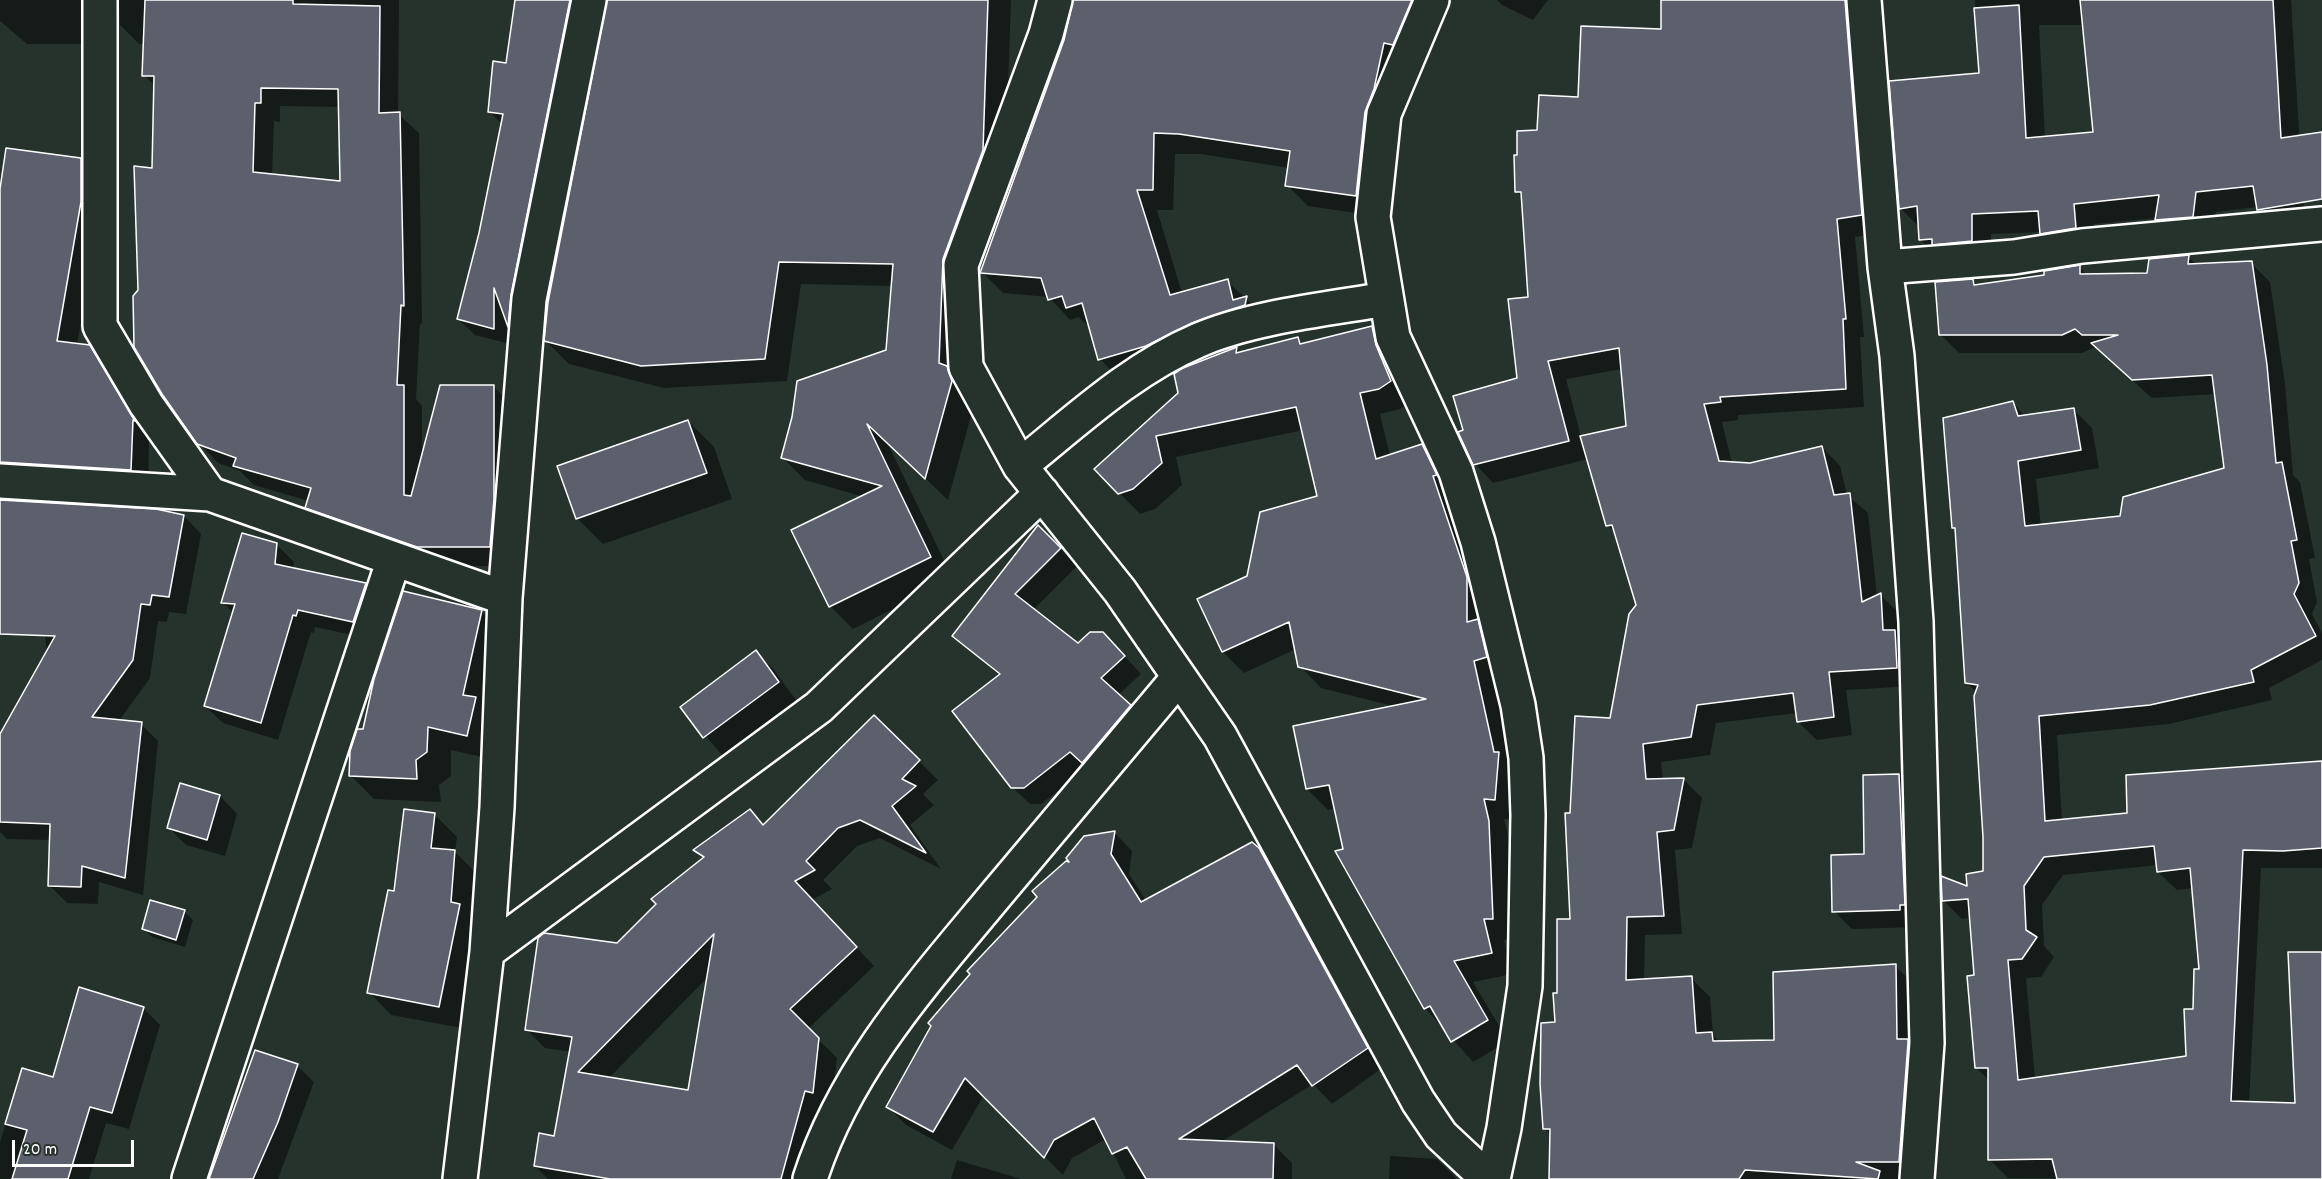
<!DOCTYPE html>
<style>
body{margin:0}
#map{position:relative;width:2322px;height:1179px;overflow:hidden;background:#26332d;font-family:Dekko,sans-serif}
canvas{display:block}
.scale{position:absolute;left:12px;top:1140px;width:122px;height:27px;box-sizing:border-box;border:3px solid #fff;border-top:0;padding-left:8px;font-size:18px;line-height:21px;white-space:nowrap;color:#fff;-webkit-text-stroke:4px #26332d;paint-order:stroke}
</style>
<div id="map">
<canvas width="2322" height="1179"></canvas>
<div class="scale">20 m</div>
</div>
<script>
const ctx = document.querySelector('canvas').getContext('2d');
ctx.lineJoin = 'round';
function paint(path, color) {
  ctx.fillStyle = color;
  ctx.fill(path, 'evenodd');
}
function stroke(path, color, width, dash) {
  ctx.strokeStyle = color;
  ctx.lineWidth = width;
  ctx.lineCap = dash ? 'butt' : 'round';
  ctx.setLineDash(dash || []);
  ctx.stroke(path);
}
const shadow = new Path2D(`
 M0,0H399L398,114L419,133L422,324L420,323L416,399L422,406V453L494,387L513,406L509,566H437L326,526L307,507L309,501L254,485L240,471L218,463L199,443L139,290L153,170L155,86L144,75L145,44H139L120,25L119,0L110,2L100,44H27L0,21ZM280,106L340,107L341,183L272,176L274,121L280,122Z
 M516,0H597L524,341L510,327V344L475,335L458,319L480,233L503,125L490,112L507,64Z
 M609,0H1011L1005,173L965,282L974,405L948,500L887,442L953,579L853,629L830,606L864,497L805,480L782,457L793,418L888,351L893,286L801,284L787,381L664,388L569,364L546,341Z
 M1075,0H1439L1413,65L1377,216L1308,206L1287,185L1289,168L1201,154H1175L1173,210H1157L1182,293L1227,281L1267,318L1121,380L1100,359L1090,327L1078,317L1070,320L1049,297L1003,293L982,272L1066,39Z
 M1497,0H1548L1533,20L1502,5Z
 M1663,0H1876L1880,233L1855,237L1864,337H1860L1864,407L1738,415V420L1722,422L1732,463L1750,464L1822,447L1840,466L1847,495L1868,513L1877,597L1880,595L1899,613L1900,637L1914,686L1846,690L1852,735L1817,740L1798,722L1797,713L1716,723L1710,755L1661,762L1663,780L1683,779L1702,798L1692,848L1675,850L1682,934L1645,935L1644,981L1691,978L1710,997L1713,1035L1720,1043L1776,1041L1895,966L1914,984L1918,1179H1550L1551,1135L1545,1129L1559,994L1571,920V815L1611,719L1637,606L1617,535L1608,526L1588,459L1493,483L1475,464L1519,379L1529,298L1523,198L1517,192L1538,131L1663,31ZM1622,369L1628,427L1581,437L1566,379Z
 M1975,0H2291L2305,229L2279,231L2258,207L2216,212L2213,237L2177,240L2157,218L2094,224L2096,248L2062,254L2042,232L1991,234L1992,261L1941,260L1920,239V228L1901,209L1980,75ZM2039,25H2084L2095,133L2045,138Z
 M81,160L98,177V221L77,345L89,347L107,365L149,436L148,487L0,493V200Z
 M2188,257L2197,265L2251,263L2270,282L2285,384L2293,475L2300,482L2315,558L2309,559L2317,602L2312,614L2322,633V660L2269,688L2272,700L2169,724L2057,735L2062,821L2128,814L2322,764V868H2261L2249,1103L2297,1104L2322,953V1179L2008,1178L1989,1159V1080L1976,1068V977L1971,918L1962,919L1944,901L1968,889L1984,873L1977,693L1966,682L1957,531L1954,528L2013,403L2026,417L2073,409L2092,428L2099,468L2036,479L2041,526L2121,518L2226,469L2216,394L2152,398L2095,347L2082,353H1959L1940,334L1973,280L1978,286L2046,276L2079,267L2087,275L2148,274ZM2158,865V872L2177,890L2193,888L2200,971L2187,1057L2035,1079L2026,978L2041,977L2054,957L2044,946L2042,905L2063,875Z
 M1372,328L1393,349L1411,403L1400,409L1380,414L1390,456L1422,446L1443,467L1507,678L1495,682L1514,770L1516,820L1504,819L1510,844L1514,939L1504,940L1512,974L1473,982L1508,1041L1473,1062L1425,1008L1345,851L1336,808L1328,810L1307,789L1397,707L1321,688L1300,666L1296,649L1244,673L1223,652L1199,600L1249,577L1319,497L1303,430L1176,457L1182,485L1155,509L1140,514L1096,469L1236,348L1241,353L1297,339L1303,345Z
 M688,421L714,447L732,499L603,544L577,518Z
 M0,501L184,516L201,534L186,614L169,612L167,622L158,621L150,678L119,721L141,724L158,741L143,895L99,882L98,904L67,903L49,885L51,840L7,839L0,832V737L47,654L40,592L0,589Z
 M1039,527L1077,566L1033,610L1078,645L1120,651L1141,674L1118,695L1147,723L1041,804H1030L1012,787L1000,676L954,636Z
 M276,544L294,562L293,569L366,584L383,602L371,639L315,627L314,633L311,632L278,740L223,723L205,706L233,613L223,602Z
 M481,611L505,635L491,759L451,750V776L439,785L441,802L374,799L350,775Z
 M756,652L774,670L796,700L722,755L682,708Z
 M874,717L938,780L923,794L934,805L910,825L941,869L880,838L857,846L823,880L832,889L812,900L874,966L808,1029L837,1058L831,1110L805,1179H548L535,1166L555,1138L571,1052L545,1048L527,1030L704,859L695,851L750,811L764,826ZM708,977L689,1092L608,1079Z
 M1899,775L1917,793V927L1852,929L1834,911L1866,856Z
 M220,796L237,814L225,856L186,845L168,827Z
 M435,815L457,837L455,852L477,874L482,928L462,1028L391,1015L369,992L396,893Z
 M1114,832L1132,851L1129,874L1146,901L1258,849L1277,868L1385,1066L1332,1104L1313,1084L1221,1142L1274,1145L1292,1163V1179H1126L1106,1139L1072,1158L1063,1175L984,1095L952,1150L906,1125L887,1106L1074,867Z
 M184,911L193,920L185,947L152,937L143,928Z
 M143,1008L160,1025L129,1129L106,1123L89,1179H0V1142L23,1070L54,1079Z
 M297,1066L314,1082L278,1179H209L226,1132Z
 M1390,1156L1437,1159L1457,1179H1389Z
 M957,1160L1021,1179H951Z`);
const building = new Path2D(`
 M145,0H293V4L380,6L379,113L400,112L404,306L401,305L397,385H404V495L411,496L440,385H494V499L490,547H417L305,508L311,488L233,466L236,458L197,444L162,394L134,347L133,296L138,290L134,166L152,168L154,76H142ZM261,88L338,89L340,181L253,172L255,103H261Z
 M515,0H570L511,295L508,327L494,288V329L457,319L479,233L503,114L488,112L493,61L506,63Z
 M607,0H988L983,150L943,259L939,363L947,366L952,381L925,479L867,424L931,557L829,607L791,530L882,486L781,458L792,417L797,381L886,350L893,264L779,262L765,359L641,366L544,341L548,302Z
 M1073,0H1412L1393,45L1384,43L1374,89L1365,112L1356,196L1285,186L1290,151L1179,134L1154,133L1153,190H1137L1170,295L1228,279L1233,300L1247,296L1245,305L1192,323L1146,346L1098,360L1082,303L1066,308L1062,296L1048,300L1041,278L980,273L1064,40Z
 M1661,0H1845L1862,215L1837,219L1846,319H1843L1846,389L1720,397L1721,402L1704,404L1719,461L1750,463L1822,446L1834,495L1850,493L1862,602L1881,593L1883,630H1895L1897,668L1829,672L1834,717L1797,722L1793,693L1697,705L1691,737L1643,744L1646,779L1684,778L1674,830L1657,832L1664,916L1627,917L1626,980L1692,976L1696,1033L1712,1032L1713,1041L1774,1040L1773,972L1896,964L1897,1039H1908V1043L1899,1162H1856L1880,1171L1878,1179L1745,1170L1739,1179H1549L1550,1129H1543L1540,1084L1541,1023L1555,1022L1553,993H1557V919H1570L1565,813H1570L1575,716L1610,718L1629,614L1636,605L1612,525L1606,526L1580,436L1626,426L1619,348L1548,361L1569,441L1473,465L1458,432L1463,430L1453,396L1517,378L1508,299L1528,297L1521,192H1515L1514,155H1517V131L1537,130L1539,95L1578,97L1581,26L1661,29Z
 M2080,0H2273L2281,138L2322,132V199L2257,210L2253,186L2196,192L2193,217L2155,220L2159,195L2074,204L2076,228L2040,234L2038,211L1972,214V241L1932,245V239L1919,240L1917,206L1899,209L1889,81L1979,73L1974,8L2019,5L2026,138L2093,132Z
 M6,148L81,158V202L57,341L90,345L135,421L133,420L131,470L0,462V189Z
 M2189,255L2188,264L2252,261L2267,365L2276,463L2282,462L2297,540L2291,541L2299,583L2294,594L2316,636L2251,670L2254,682L2150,705L2039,716L2045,821L2127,813L2126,775L2322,761V848L2283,851L2243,850L2231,1101L2295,1103L2288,952H2322V1179H2057L2052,1159L1988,1160V1068H1975L1967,976L1974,975L1968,899L1942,901L1941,876L1967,886L1966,874L1983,871V837L1974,696L1978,685L1965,683L1955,528H1952L1943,418L2013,401L2018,416L2074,408L2081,450L2018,461L2025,526L2120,516L2123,497L2224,468L2212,375L2132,380L2091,343L2118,335H2082L2075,329L2062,335H1939L1935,282L1973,279L1974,285L2044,275V271L2080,265V274L2147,273L2149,259ZM2154,846L2157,872L2190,868L2199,969H2194L2193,1009H2184L2186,1056L2018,1080L2008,960L2022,959L2037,937L2026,930L2024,886L2044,857Z
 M1372,326L1376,345L1391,381L1379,389L1360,393L1376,459L1422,444L1437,475L1433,476L1467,577V622L1478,619L1487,657L1474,661L1494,752H1499L1495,800L1484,799L1489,821L1493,919H1484L1492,953L1454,961L1488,1020L1451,1042L1430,1006L1424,1009L1335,851L1343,849L1329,785L1306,789L1293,726L1426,699L1298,667L1289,622L1222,652L1197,599L1247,576L1260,512L1317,496L1296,407L1156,436L1162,463L1133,489L1118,494L1094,469L1178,393L1174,374L1183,368L1237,347L1236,353L1298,337L1300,344Z
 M688,420L707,473L576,519L557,466Z
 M0,500L156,509L184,515L169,597L152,595L150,605L141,604L133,660L92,717L142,722L125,878L82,866L81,887L48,886L50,824L0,822V734L55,636L0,634Z
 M1038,525L1061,548L1015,594L1078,643L1090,632H1103L1125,656L1101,678L1131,705L1082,763L1070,752L1024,788H1011L952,711L1000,674L952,636Z
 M242,533L277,543L275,564L366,583L353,622L298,610L296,616L293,615L261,723L204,706L235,604L221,603Z
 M403,591L482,610L463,695L476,697L467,736L428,727L427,752L416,760L417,779L349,776L350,751L357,729H363L374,679Z
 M756,650L779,682L703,738L680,707Z
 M874,715L920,760L902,779L916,786L892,806L926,853L860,820L838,828L806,861L815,870L795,881L857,947L790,1009L819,1038L813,1093L805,1091L781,1179H610L534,1166L539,1133L554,1136L572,1037L525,1030L538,938L544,933L617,943L656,904L651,899L704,857L693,850L750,809L763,825ZM714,934L688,1090L578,1072Z
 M1899,774L1905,905H1900V910L1832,912L1831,855L1864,854L1863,775Z
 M180,783L220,795L207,840L167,828Z
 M404,809L435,813L431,848L455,850L451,902L460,904L439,1007L367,993L388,890L394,891Z
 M1115,831L1111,854L1141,902L1252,842L1259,848L1368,1048L1312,1086L1297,1065L1179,1139L1274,1143L1273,1179H1146L1127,1147L1112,1154L1094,1118L1054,1140L1044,1158L965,1078L933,1132L886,1107L931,1026L928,1023L970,974L967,971L1037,897L1032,891L1066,861L1069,862L1066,858L1084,836Z
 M150,900L185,910L176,940L142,929Z
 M79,987L144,1007L112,1113L90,1107L68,1179H12L27,1130L5,1124L22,1068L53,1077Z
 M255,1050L298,1064L278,1122L253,1179H209Z`);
const street = new Path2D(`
 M100,0V326L146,404L210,494L505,598
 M1055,0L1046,34L961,265L966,367L1020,466L1120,591L1220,736L1418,1101L1441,1135L1488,1179
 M1432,0L1384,114L1373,217L1393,337L1456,472L1478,542L1518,705L1526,758L1528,815L1525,986L1504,1128L1493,1179
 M1864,0L1885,267
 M1020,466C1077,420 1131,369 1199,340C1252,317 1328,309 1386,299
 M0,481L210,494
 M487,952L819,707L1042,493
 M189,1179L394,559
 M460,1179L487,952L497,807L505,598L529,299L589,0
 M810,1179C845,1069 922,984 995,896C1056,823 1118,750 1179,677
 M1917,1179L1927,1043L1916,622L1897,356L1885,267L2014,257L2082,246L2322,224`);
paint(shadow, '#0007');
paint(building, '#5c606d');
stroke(building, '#fff', 1.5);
stroke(street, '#fff', 38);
stroke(street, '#26332d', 33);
</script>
